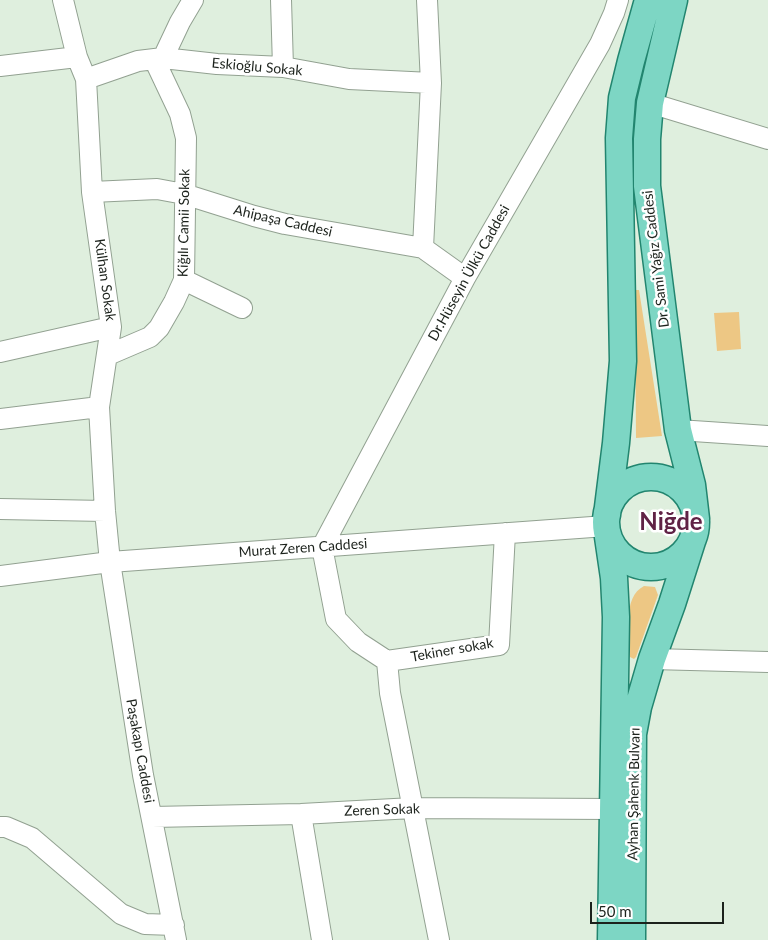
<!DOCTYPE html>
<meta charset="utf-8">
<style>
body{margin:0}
#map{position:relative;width:768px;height:940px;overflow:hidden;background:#dfefde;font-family:Lato,sans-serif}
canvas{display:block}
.scale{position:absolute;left:590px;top:902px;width:134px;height:22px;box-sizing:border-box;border:2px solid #1c221c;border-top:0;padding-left:6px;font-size:15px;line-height:18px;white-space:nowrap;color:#1c221c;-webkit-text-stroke:4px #fff;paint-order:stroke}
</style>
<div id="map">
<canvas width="768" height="940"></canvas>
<div class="scale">50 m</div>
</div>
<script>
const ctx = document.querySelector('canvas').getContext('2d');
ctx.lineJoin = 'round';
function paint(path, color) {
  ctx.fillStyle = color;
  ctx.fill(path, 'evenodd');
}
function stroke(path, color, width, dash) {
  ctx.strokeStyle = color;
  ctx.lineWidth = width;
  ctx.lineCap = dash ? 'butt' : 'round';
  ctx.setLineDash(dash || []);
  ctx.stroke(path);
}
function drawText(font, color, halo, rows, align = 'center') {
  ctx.font = font + ' Lato,sans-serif';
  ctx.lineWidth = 5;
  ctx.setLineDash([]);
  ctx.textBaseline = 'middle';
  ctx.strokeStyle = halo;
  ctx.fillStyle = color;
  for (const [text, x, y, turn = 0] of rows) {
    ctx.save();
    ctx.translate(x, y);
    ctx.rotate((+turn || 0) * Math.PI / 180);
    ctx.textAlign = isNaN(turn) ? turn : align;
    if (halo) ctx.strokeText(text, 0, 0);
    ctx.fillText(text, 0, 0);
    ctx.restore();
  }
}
const green = new Path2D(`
 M635,290H639L662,436L636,438Z
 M739,312L741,349L717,351L714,313Z
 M644,586L655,587L658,595L636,657L634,659L630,657C629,636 622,597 644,586Z`);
const minor = new Path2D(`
 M63,0L77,57L86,79L92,192L111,327L99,407L105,511L110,562L143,775L176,940
 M281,0L283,67
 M163,58L180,22L193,0
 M0,66L77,57
 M86,79L138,61L163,58L217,64L283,67L349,79L431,83
 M650,103L768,139
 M92,192L157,189L184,194L254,216L285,224L423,248L465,278
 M423,248L431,83L427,0
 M184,280L242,308
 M0,352L111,327
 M108,355L150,337L159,328L174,302L184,280L186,138L180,114L154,59
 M0,419L99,407
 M678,430L768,436
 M0,509L105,511
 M0,576L110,562L606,526
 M652,659L768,662
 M387,661L499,645L505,533
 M301,814L322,940
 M152,817L301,814L413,808L613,809
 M0,827H6L32,838L121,914L145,924L174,925
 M439,940L390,693L387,661L358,642L336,619L322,547L465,278L600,44L614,13L618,0`);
const major = new Path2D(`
 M674,0L650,103L647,139V186L678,430L692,485L696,519
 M606 522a45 45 0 1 1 90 0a45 45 0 1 1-90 0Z
 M607,515L616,443L623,361L619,138L622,98L631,61L648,0
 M608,537L614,578L616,617L611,940
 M632,940L633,734L638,707L652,659L672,604L693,538`);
const streetNames = [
 ["Eskioğlu Sokak",257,67,5],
 ["Ahipaşa Caddesi",283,221,13],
 ["Kiğılı Camii Sokak",184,223,-89],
 ["Dr. Sami Yağız Caddesi",656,259,-97],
 ["Dr.Hüseyin Ülkü Caddesi",469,273,-61],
 ["Külhan Sokak",105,280,82],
 ["Murat Zeren Caddesi",303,548,-4],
 ["Tekiner sokak",452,650,-10],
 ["Paşakapı Caddesi",140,751,80],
 ["Ayhan Şahenk Bulvarı",634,794,-89],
 ["Zeren Sokak",382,810,-2]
];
const townNames = [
 ["Niğde",671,522]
];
paint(green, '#edc784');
stroke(minor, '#92a191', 22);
stroke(major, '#22856f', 29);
stroke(minor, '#fff', 20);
stroke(major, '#7dd6c4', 26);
drawText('14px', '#1c221c', '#fff', streetNames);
drawText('bold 24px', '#602245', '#fff', townNames);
</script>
